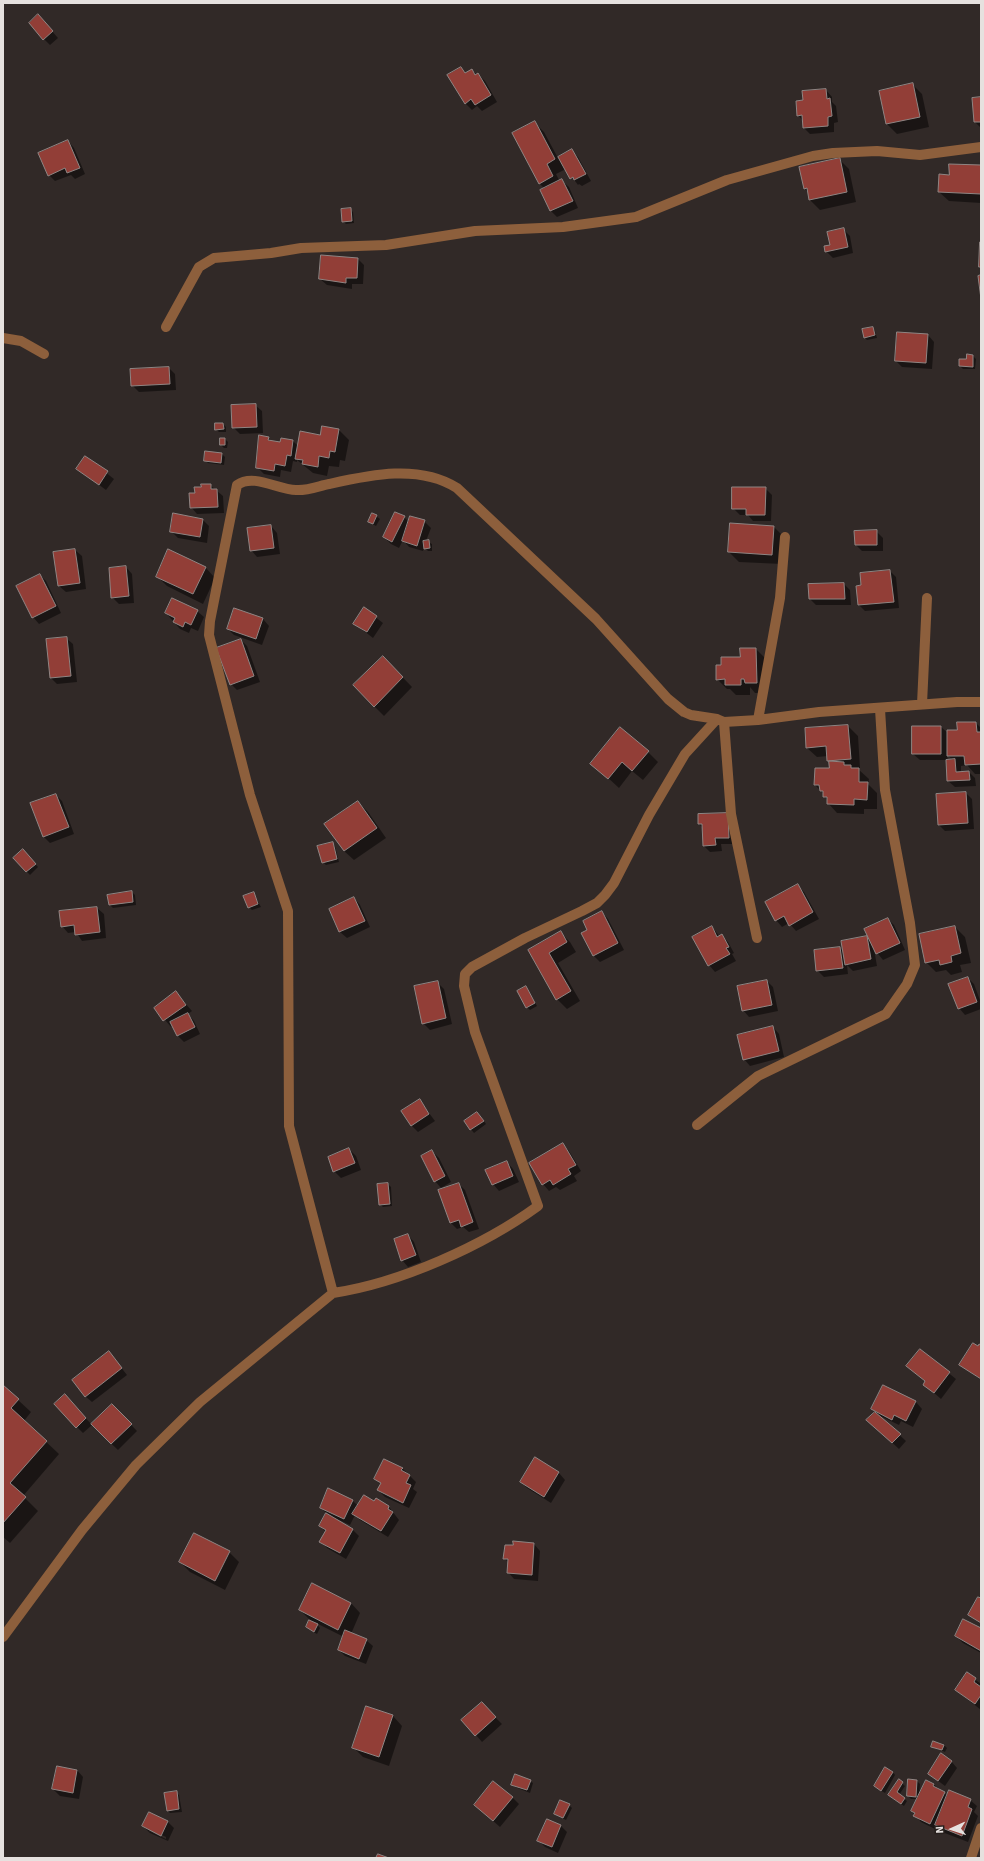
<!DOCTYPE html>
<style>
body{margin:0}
#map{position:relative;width:984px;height:1861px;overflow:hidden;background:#312927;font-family:"Source Sans 3",sans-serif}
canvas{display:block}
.frame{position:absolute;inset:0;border:4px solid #e6e1df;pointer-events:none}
.north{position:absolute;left:932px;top:1809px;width:40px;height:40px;-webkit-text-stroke:3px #27201d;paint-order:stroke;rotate:267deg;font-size:11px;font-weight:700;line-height:16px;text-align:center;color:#e6e1df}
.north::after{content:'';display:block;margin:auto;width:14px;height:18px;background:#e6e1df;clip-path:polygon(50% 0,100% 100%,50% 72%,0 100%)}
</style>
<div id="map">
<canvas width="984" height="1861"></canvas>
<div class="frame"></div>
<div class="north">N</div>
</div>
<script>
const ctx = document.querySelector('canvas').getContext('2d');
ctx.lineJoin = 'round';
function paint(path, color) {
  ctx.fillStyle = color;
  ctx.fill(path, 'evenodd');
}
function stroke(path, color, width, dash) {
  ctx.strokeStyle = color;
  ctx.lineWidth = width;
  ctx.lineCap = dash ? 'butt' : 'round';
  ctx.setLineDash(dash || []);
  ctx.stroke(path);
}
const shadow = new Path2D(`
 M44,22L58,38L50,45L44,39Z
 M461,68L466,73L472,70L477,75L478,74L485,81L497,102L482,111L477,106L472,110L465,103Z
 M912,84L922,94L929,127L897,134L887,124L880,91Z
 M826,90L832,97V102L836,106L838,122L834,123V132L810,134L804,128L803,121L798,115L805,101Z
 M981,98V128L975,122Z
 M534,122L544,132L558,158L572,151L578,157L591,181L582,186L579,184L578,185L566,169L556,174L560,182L562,181L569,187L578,208L557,217L551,211L541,191L545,189L539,183Z
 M68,141L74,148L85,174L75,179L71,175L55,181L49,175Z
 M839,159L849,169L856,202L820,210L810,200L809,193L805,189Z
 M981,166V203L949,201L939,192L950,176Z
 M350,209L353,212L354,223L346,224L343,221Z
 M843,229L850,236L853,253L833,258L826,251Z
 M358,259L364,265L363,284H352V289L327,285L320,279Z
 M872,328L875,331L877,338L867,340L864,337Z
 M928,335L934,342L932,369L902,367L896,361Z
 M968,355L973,356L976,359L975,369H963L960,366L967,360Z
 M169,368L175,374L176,390L139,392L132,385L131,370Z
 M255,405L262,411L263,433L240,434L233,427Z
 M223,424L226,427V432H219L216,429Z
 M322,427L339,430L349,440L345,461L340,460L339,467L329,466L327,476L313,473L297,460V462L293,461L291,472L281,470L280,477L264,474L257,467L268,438L273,442L281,443L293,441L299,447L321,436Z
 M225,439L228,442L227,448H224L221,445Z
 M222,454L225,457L224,465L208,463L205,460Z
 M86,457L114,479L106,490L78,469Z
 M210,485L223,496L224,513L197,514L191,507L196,494L195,488Z
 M765,488L772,495L771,521H753L748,515H740L733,508Z
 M373,514L380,519L376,526L369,522Z
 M404,517L409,522L424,521L431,528L426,541L432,544V551H428L424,547L423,551L409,547L403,540L399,548L391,544L384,537Z
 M203,520L209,526L207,543L178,538L171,531Z
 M271,526L277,533L280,554L257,557L251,550Z
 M774,527L784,537L782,564L739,562L729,552Z
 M876,531L883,538V551H862L856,545L855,532Z
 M75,550L82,556L86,589L66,592L59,586L54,553Z
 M126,567L132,574L134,603L119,604L112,597Z
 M206,568L215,578L203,604L167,586L157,576Z
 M890,571L896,577L899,608L865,611L859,605L863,586Z
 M40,575L46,581L61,613L39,624L33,617Z
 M844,584L850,590L851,605H816L810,599L809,585Z
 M235,609L263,619L269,626L262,645L234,635L228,629Z
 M365,609L383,623L373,638L355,624Z
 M197,611L204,617L198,631L191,628L189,633L180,629L166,613Z
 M66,638L73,644L77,682L57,684L51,678Z
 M241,640L247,646L260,682L237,690L231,684Z
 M741,649H756L766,659L767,693H755L750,687V695H736L730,689H727L717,679L722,666L742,658Z
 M383,657L412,687L384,716L354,686Z
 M976,723L981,728V774H975L967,765L961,766V772H969L975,778L976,786L955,787L948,781L947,760H920L913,754L941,727L948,733L958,731ZM947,755L953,760L948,761Z
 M848,726L858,736L860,768L858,769L869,779L868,784L877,793V809H864V814L837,813L828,803L824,794L815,785L830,770L828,756L817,757L807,748Z
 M648,752L658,762L643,780L632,771L619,788L592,763Z
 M966,793L972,799L974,829L945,831L939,825Z
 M56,795L62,801L74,834L50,843L44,837Z
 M358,802L368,812L386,838L354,860L344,851Z
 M728,814L735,844H721L722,851L710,852L704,846L703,828L699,824V815Z
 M332,843L335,846L339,862L326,865L323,862Z
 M25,853L38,867L30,875L14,858Z
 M798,886L804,892L819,919L796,931L789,923L782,927L776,920Z
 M132,892L135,895L136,905L113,908L110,905L108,895Z
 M253,893L261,907L252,910L249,907Z
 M354,898L360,905L370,927L347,938L340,932L330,909Z
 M97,908L104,914L106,938L82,941L76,932L68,933L62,926Z
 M602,912L608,919L624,950L600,962L593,955L588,930Z
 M888,919L894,925L905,950L883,960L874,949L877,966L853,971L847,965L848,974L824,977L817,970L840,948L844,952L866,937L871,942Z
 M712,927L720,937L722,936L728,942L734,953L732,954L736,961L715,972L709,965Z
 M955,927L965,937L971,963L960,965L962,972L951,975L946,970L936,972L926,962Z
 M560,932L570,942L576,952L558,963L580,1001L567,1009L557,999L529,950Z
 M968,978L974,984L981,1003V1009L965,1015L959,1008Z
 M767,981L773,987L778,1011L749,1017L743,1010Z
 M437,982L444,989L452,1024L430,1030L423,1023Z
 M526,987L537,1006L530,1010L527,1007Z
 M176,993L192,1011L188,1014L194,1021L200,1034L184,1042L178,1036L173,1025L171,1027L155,1008Z
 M773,1027L779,1034L784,1057L750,1066L744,1059Z
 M420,1101L435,1121L418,1132L411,1125Z
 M480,1116L486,1124L474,1133L465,1122Z
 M563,1144L569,1151L581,1171L574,1176L577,1181L560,1190L556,1187L549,1191L543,1184Z
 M349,1149L356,1156L361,1170L341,1178L334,1171Z
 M432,1151L439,1158L451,1182L441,1188L435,1181Z
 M507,1162L513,1169L519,1182L499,1191L493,1184Z
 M388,1184L391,1187L392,1206L383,1207L380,1204Z
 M459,1184L465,1190L479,1229L469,1232L463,1227L457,1229L451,1223Z
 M408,1235L414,1242L421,1262L408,1267L402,1260Z
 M981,1346V1380L961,1365Z
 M920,1350L956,1379L941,1399L924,1384L926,1382L907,1366Z
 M109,1352L127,1375L92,1402L85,1396Z
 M3,1386L31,1412L24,1421L59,1454L23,1496L38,1511L10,1543L3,1537Z
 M884,1386L916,1402L922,1409L913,1427L901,1421L899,1425L878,1415L906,1441L899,1449L868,1420L876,1413L872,1409Z
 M71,1402L92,1425L83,1433L77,1427Z
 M112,1405L137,1431L118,1450L92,1425Z
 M535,1459L559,1473L565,1480L551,1503L527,1488L521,1482Z
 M402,1468L416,1482L413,1489L417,1492L409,1508L385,1497L378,1490L381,1484L376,1479Z
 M352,1500L358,1506L375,1503L389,1507L399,1520L388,1537L360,1520L355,1515L350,1525L337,1519L336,1520L353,1530L359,1536L346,1559L327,1548L321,1541L326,1532L320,1526L327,1514L321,1508Z
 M534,1544L540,1551L538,1581L514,1579L508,1572V1562L505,1559Z
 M229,1552L239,1562L225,1590L190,1572L180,1562Z
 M981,1599V1624L969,1615Z
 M351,1603L360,1613L351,1634L366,1640L373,1646L366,1664L345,1656L339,1650L344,1637L316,1623L320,1628L317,1634L310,1630L307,1627L310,1620L300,1610Z
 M981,1629V1653L963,1643L956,1636Z
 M968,1674L981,1684V1710L956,1690Z
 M488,1710L502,1724L482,1742L463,1720Z
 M393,1716L402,1726L389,1766L363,1757L353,1747Z
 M944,1745L947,1748L945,1752L932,1746Z
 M951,1761L957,1768L945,1786L929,1774Z
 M77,1770L83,1777L79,1799L60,1796L53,1789Z
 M893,1772L895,1775L885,1793L878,1789Z
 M530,1781L533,1783L530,1793L515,1787L512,1784Z
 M899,1781L905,1786L899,1795L907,1801L904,1806L892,1798Z
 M917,1781L920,1784L919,1796L933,1784L948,1796L970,1800L977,1806L974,1812L978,1816L968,1842L942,1832L938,1827L937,1830L921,1822L915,1815L912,1811L918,1799H911L908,1796Z
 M176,1792L179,1795L182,1812L170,1813L167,1810Z
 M512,1797L519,1804L500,1827L475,1805Z
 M569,1805L572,1808L566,1820L555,1814Z
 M547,1820L561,1826L567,1832L558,1853L545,1847L538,1840Z
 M168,1822L174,1828L168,1841L150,1833L143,1826ZM149,1829L166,1837V1839L149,1831Z`);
const building = new Path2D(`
 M38,14L53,31L43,40L29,23Z
 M461,67L465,73L472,69L475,75L478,73L491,95L475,105L471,99L465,104L447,75Z
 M913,83L920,117L886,124L879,91Z
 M826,89L827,99L830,98L832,116L828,117V126L803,128L802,115L797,116L796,101L803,100L802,91Z
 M981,97V122H974L972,98Z
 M535,121L555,159L547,164L553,176L539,184L512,133Z
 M68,140L80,168L67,173L65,168L48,176L38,153Z
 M572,149L586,174L574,180L573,177L570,179L558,157Z
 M840,158L847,192L809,200L807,188L804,189L799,167Z
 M949,164L981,165V194L938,192L939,174L949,175Z
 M562,179L573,201L550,211L540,190Z
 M351,208L352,221L342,222L341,209Z
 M844,228L848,247L825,252L824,246L830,245L827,232Z
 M980,242H981V267H979Z
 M321,255L358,258L357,278H346V283L319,279Z
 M981,275V299L978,276Z
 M873,327L875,335L864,338L862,329Z
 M897,332L928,334L926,363L895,361Z
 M967,354L973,355V367L959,366V359H966Z
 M169,367L170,384L131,386L130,369Z
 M256,404L257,427L232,428L231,405Z
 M215,423H223L224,429L215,430Z
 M322,426L339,429L335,452L330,451L329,458L319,456L318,467L302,464L303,460L295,459L300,431L320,435Z
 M259,435L269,437L268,440L280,442L281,438L293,440L291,456L287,455L285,466L275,464L274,471L256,468Z
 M220,438H225V445H220Z
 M205,451L222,453L221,463L204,461Z
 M85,456L108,471L99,485L76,469Z
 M201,484H211V489H217L218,507L190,508L189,493H195L194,487H201Z
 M732,487H766L765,515H746V509H732Z
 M395,512L405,516L392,542L383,537Z
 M173,513L203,519L200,537L170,532Z
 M372,513L377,515L373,524L368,522Z
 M410,516L425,520L417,546L402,541Z
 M730,523L774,526L772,555L728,552Z
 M271,525L274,548L250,551L247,528Z
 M877,530V545H855L854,531Z
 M429,540L430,548L424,549L423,541Z
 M75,549L80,583L58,586L53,552Z
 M168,549L206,567L193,594L156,577Z
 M126,566L129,596L111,598L109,568Z
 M890,570L894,602L858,605L856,586L861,585L860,573Z
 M40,574L56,606L32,618L16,586Z
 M844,583L845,599H809L808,584Z
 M172,598L198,610L191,625L185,622L183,627L173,622L175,618L165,613Z
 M364,607L377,616L367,632L353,624Z
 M234,608L263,618L256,639L227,629Z
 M67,637L71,676L50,678L46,639Z
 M241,639L254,676L230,685L216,648Z
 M740,648H756L757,683H745L744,679H741V685H725V679L716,680V665H721V657H740Z
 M383,656L403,677L374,707L353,685Z
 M957,722H976L977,732H981V764L965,765L964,756H947V730H957Z
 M848,725L851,759L827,761L826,746L806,748L805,728Z
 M912,726H941V754H912Z
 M620,727L649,751L632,771L622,762L608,779L590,764Z
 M955,759L956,772L969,771L970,780L947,781L946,760Z
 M829,761L844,762V765H851V768H859V782H868L867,800L854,799V805L827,804V797H823V791H820L819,785H814L815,768H829Z
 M966,792L968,823L938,825L936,794Z
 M56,794L69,827L43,837L30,803Z
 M358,801L377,828L344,851L324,824Z
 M728,813L729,838H715L716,845L703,846L702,824H698V814Z
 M333,842L337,859L322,863L317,846Z
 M23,849L36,864L26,872L13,858Z
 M798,884L813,912L789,926L784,916L775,921L765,902Z
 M132,891L133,902L109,905L107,895Z
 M254,892L258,904L248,908L243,896Z
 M354,897L365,921L339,932L329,909Z
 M97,907L100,932L75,935L74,925L61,927L59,911Z
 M602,911L618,943L593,956L581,933L587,930L583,921Z
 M888,918L900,943L876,954L864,929Z
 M712,926L717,937L722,934L729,947L726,948L730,954L708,966L692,937Z
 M955,926L961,953L951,956L952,962L940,965L939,960L925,963L919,934Z
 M561,931L567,942L549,953L571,991L556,1000L528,950Z
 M867,936L871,959L845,965L841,941Z
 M840,947L843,968L816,971L814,950Z
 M968,977L977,1002L958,1009L948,984Z
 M767,980L772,1005L742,1011L737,986Z
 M438,981L446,1018L422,1024L414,986Z
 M526,986L535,1003L526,1008L517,991Z
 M176,991L186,1005L163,1021L154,1008Z
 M188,1013L195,1027L177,1036L170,1022Z
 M773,1026L779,1051L743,1060L737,1035Z
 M420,1099L429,1114L411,1126L401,1111Z
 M477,1112L484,1121L470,1130L464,1121Z
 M563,1143L576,1165L568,1169L571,1174L553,1185L550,1180L542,1185L529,1163Z
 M349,1148L355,1163L333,1172L328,1157Z
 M432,1150L445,1176L434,1182L421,1156Z
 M507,1161L513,1176L492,1185L485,1170Z
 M388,1183L390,1204L379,1205L377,1184Z
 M459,1183L473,1222L461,1227L459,1220L450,1223L438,1190Z
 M408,1234L416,1255L401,1261L394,1239Z
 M973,1343L978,1346L979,1344L981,1345V1379L959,1365Z
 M920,1349L950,1372L934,1393L923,1385L925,1381L906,1366Z
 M109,1351L122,1368L85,1397L72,1380Z
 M3,1385L19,1399L11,1408L47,1441L10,1483L26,1497L3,1523Z
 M883,1385L916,1401L906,1421L894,1415L892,1420L871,1409Z
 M65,1394L86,1418L76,1428L54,1404Z
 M112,1404L132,1424L111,1444L91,1424Z
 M875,1412L901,1434L892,1443L866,1420Z
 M535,1457L559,1472L544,1497L520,1482Z
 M384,1459L403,1468L401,1470L410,1475L406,1483L411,1485L403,1503L377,1490L381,1483L374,1479Z
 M328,1488L353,1500L344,1519L320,1508Z
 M364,1495L374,1501L376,1498L389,1506L388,1509L393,1512L381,1531L352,1514Z
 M326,1513L353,1529L340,1553L319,1542L326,1530L319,1526Z
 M194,1533L230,1551L215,1581L179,1562Z
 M513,1541L534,1543L532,1575L507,1573L508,1559H503L505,1545H513Z
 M312,1583L351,1603L338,1630L299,1610Z
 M978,1597L981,1598V1623L968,1615Z
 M963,1619L981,1628V1651L955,1636Z
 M309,1620L318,1624L314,1632L306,1627Z
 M345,1630L367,1639L359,1659L338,1650Z
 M967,1672L976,1678L974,1682L981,1687V1695L975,1704L955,1690Z
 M482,1702L496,1717L475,1736L461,1720Z
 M366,1706L393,1715L379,1757L352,1748Z
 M933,1741L944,1745L942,1750L931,1747Z
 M941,1753L952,1761L938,1781L928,1774Z
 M57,1766L77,1770L73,1793L52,1789Z
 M885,1767L893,1772L881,1791L874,1786Z
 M515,1774L531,1780L527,1790L511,1785Z
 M899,1779L903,1782L897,1792L905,1798L901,1804L888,1795Z
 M908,1779L917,1780L916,1797L907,1796Z
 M926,1780L934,1784L933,1786L945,1792L930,1824L913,1816L915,1813L911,1811Z
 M493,1781L513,1797L493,1821L474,1805Z
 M949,1790L971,1799L968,1807L972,1809L962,1836L935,1825Z
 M177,1791L179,1809L167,1811L164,1793Z
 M560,1800L570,1804L563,1818L554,1814Z
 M149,1812L168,1821L161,1836L142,1826Z
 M547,1819L561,1825L552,1847L537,1841Z
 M378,1854L389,1858H376Z`);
const minor = new Path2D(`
 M166,327L199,267L214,258L271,253L301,248L386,245L475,231L563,227L636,217L727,180L813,156L833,153L877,151L920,155L981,147
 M3,338L21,341L44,354
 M922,704L927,598
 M758,720L780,598L785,537
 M724,722L731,814L757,938
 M697,1125L758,1076L886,1014L907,984L915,965L910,923L885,790L880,709
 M333,1293L289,1126L288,911L250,795L209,635L210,621L237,485C254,473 278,490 296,490C307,491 319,486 329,484C370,475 419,464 457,488L596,619L668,699L684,712L691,715L717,719L724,722L758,720L819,712L957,702H981
 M3,1637L82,1530L136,1465L200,1402L333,1293C400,1283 483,1246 538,1206L475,1032L464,986L465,974L472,967L525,938L582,911L597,903L605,895L614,883L649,815L685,754L717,719
 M971,1858L981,1828`);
paint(shadow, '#0007');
paint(building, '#923e37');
stroke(building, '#8f8583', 1);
stroke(minor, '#8d5f3c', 10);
</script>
